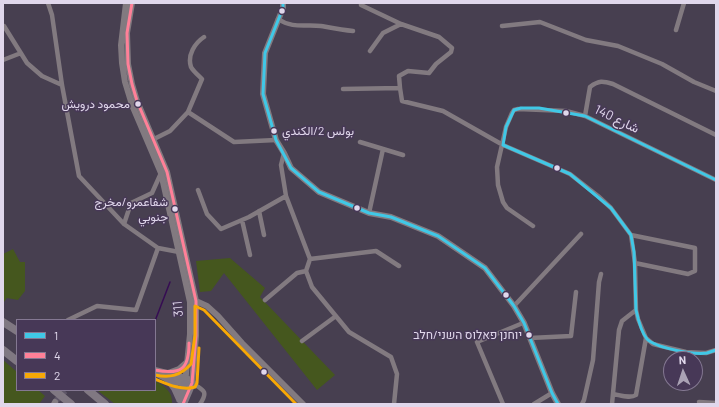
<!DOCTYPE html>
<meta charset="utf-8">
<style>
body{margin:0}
#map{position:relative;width:719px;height:407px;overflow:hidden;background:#473f50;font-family:Barlow,sans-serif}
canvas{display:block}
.frame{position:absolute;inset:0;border:4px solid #e0d7eb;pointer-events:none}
.legend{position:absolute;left:16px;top:319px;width:140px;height:72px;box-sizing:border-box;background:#473857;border:1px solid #847892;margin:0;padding:5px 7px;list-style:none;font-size:12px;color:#e0d7eb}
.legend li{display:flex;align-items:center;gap:8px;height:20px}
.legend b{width:20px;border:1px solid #847892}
.north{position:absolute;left:663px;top:351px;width:40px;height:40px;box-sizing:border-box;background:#473857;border:1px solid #847892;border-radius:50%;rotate:357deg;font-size:11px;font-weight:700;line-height:16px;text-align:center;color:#e0d7eb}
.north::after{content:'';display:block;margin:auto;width:14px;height:18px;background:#aaa2b5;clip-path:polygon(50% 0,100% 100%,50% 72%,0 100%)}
</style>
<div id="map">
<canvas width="719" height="407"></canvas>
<div class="frame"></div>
<ul class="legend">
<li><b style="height:5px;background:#40c8e6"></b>1</li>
<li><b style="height:5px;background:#ff8098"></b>4</li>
<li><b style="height:5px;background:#f7a806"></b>2</li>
</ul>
<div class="north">N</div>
</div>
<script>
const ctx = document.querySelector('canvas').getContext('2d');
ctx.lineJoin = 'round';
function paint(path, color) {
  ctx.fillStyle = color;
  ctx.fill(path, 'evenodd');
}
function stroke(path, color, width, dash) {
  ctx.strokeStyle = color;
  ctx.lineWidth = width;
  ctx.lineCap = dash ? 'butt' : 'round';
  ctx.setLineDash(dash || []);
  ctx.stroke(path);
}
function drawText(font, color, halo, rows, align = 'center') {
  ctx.font = font + ' Barlow,Vazirmatn,Heebo,sans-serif';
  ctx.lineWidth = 3;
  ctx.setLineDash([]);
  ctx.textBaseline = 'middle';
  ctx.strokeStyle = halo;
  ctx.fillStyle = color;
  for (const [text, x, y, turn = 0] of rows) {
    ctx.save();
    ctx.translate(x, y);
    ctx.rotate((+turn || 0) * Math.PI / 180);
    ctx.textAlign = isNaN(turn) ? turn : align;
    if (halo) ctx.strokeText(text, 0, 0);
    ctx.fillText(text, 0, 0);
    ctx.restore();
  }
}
const green = new Path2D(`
 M13,249L20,262H25V291L18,300L7,298L3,303V254Z
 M230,258L265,288L260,297L335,375L317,390L224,273L211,291L200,292L196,261Z
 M3,360L17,372V390H38L45,396L39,404H3Z
 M155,381C165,386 173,392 172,404H115L97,390H155Z`);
const stream = new Path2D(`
 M155,321L170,282`);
const tertiaryTunnel = new Path2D(`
 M55,402L66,390`);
const minor = new Path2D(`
 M48,3L52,15L62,85L79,176L124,224L158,248L179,252L182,251
 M361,3V5L401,24L439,37L452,48L451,52L436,64L429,73L408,71L399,76L400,88
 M278,19C293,29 305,24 321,26C332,28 342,30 353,31
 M4,26L27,63L42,76L62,85
 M502,26L540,22L586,40L618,46L662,64L694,82L716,91
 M676,30L684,3
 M370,51L383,33L401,24
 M3,60L21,53
 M343,89L400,88L402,101L443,111L503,145L570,174L598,196L611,208L631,235L635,263L636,310L638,319L646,338L653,344L661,346L686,352L706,353L716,350
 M188,112L202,79C199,76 193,71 191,67C187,55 195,43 204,37
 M585,116L590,87C599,80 603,81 613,84L716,135
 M154,139L170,131L188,112L234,142L276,140
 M360,142L403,155
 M284,153L281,165L286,196L310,259L376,251L399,266
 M198,190L207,214L221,229L249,217L286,196
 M259,211L264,235
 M369,213L383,149
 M242,220L250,255
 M124,224L131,203L152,193L161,173
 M533,226L507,208L503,202L498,185L497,167L506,127L512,113L514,110L518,109L566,111L585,116L716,180
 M631,235L695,248V271L688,274L635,263
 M310,259L306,271L312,287L349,332L391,357L397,374L394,404
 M265,300L297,273L306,271
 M514,306L581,234
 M68,320L97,306L136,310L158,248
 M530,338L571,336L576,292
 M302,341L336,316
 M685,359L686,352
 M192,383C203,390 209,391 200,404
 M613,394C620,395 630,399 636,395L646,338
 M699,402L716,403
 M503,404L477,342L523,323
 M534,404L552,393
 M582,404L584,400L593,360L599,282L601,274
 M612,404L619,330L622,321L636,310`);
const tertiary = new Path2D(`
 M126,3L121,45L122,63L125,82L132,105L161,173L190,302V334L185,384
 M132,3L127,33L128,64L132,84L137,101L167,172L196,301V336L192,383
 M283,3V8L265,53L263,94L276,140L284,153L291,168L319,192L369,213L391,217L438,236L485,268L514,306L524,323L552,393L558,404
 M194,302L196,301L207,306L218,316L242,343L303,404
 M155,370L186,378L188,379
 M155,373L169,380L185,384H187
 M168,373L179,369L187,362
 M54,404L55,402`);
const trunk = new Path2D(`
 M3,322L17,331
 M3,350L17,361
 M169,380L175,388L180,399
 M54,390L71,404
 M88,390L105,404
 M180,399L185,384
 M183,404L192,383`);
const bus1 = new Path2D(`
 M283,3V8L265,53L263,94L276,140L291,168L319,192L369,213L391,217L438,236L485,268L514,306L524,323L552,393L558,404
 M503,145L570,174L611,208L631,235L634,252L636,310C638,319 641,332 647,339C656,348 694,355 707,353C710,352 713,351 716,350
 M503,145L506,127L514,110L521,108H539L585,116L716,180`);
const bus2 = new Path2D(`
 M132,3L127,33L128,64L132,84L137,101L167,172L196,301V336L192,383L183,404
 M155,370C181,375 189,370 189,343`);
const bus3 = new Path2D(`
 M155,375C170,378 180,376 191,364L195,335V306L204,310L296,404
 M155,379C167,384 182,391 195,387L197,383L199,348`);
const markers = [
 [282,11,3.5,"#e0d7eb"],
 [138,104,3.5,"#e0d7eb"],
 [566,113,3.5,"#e0d7eb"],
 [274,131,3.5,"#e0d7eb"],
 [557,168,3.5,"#e0d7eb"],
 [357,208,3.5,"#e0d7eb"],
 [175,209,3.5,"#e0d7eb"],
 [506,295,3.5,"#e0d7eb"],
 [529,335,3.5,"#e0d7eb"],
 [264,372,3.5,"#e0d7eb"]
];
const busNames = [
 ["محمود درويش",130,104],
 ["بولس 2/الكندي",282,131,"left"],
 ["شفاعمرو/مخرج",168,202],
 ["جنوبي",168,217],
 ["יוחנן פאלוס השני/חלב",522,335]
];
const streetNames = [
 ["شارع 140",617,119,26],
 ["311",178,309,-95]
];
paint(green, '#45571e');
stroke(stream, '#360c53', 1.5);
stroke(tertiaryTunnel, '#5e5667', 6, [6, 3]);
stroke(minor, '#827a80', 4.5);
stroke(tertiary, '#827a80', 6);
stroke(trunk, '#807882', 8);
stroke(bus1, '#40c8e6', 3);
stroke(bus2, '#ff8098', 3);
stroke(bus3, '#f7a806', 3);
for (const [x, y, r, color] of markers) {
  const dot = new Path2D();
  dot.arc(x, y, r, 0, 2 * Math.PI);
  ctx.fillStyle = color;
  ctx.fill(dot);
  stroke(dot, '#473857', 1.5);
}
drawText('12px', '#e0d7eb', '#473857', busNames, 'right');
drawText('13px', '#e0d7eb', '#473857', streetNames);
</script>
